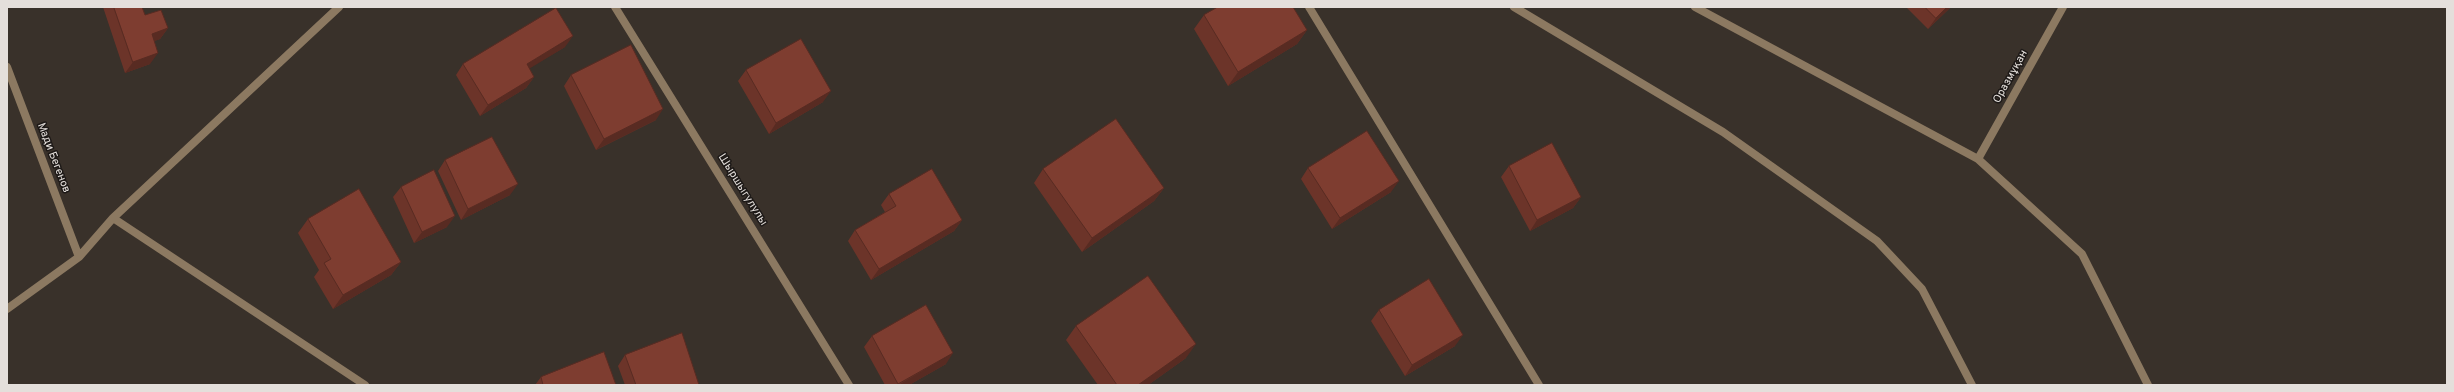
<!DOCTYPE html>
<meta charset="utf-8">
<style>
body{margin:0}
#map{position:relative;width:2454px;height:392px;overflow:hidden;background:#39312a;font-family:Overpass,sans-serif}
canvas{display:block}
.frame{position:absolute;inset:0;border:8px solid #e4dfdb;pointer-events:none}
</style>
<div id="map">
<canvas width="2454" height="392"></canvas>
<div class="frame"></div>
</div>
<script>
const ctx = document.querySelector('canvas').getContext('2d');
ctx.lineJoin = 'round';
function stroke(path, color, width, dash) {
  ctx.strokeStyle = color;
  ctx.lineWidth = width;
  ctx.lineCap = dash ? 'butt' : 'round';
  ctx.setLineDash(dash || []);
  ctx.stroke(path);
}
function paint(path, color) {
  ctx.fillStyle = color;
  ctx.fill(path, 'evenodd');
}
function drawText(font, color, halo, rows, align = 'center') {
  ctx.font = font + ' Overpass,sans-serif';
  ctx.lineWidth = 3;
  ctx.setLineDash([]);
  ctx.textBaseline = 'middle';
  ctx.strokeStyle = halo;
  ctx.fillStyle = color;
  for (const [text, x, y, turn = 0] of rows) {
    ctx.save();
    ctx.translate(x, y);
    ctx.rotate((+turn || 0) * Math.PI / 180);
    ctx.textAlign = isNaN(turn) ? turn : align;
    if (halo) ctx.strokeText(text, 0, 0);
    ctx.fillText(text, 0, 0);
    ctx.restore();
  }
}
const minor = new Path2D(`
 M615,7L849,385
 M1309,7L1539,385
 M1514,7L1723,132L1877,241L1922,289L1972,385
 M1695,7L1978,159L2082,254L2148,385
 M7,67L79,257
 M1978,159L2063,7
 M113,218L365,385
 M7,309L79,257L113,218L339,7`);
const wall = new Path2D(`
 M103,7H142L145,15L168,28L160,39L154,41L150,64L125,73Z
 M1906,7H1951L1928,29Z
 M1204,15L1307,30L1297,44L1228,86L1194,29Z
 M565,47L529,68L534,77L526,88L480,116L456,75L463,64Z
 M746,70L823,102L769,134L738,81Z
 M571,75L656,120L596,150L564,86Z
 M445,160L510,195L461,220L438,171Z
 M1509,166L1581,197L1573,208L1530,231L1501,177Z
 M1308,168L1391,192L1332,229L1301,179Z
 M1043,169L1164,188L1154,201L1082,252L1034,183Z
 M401,187L447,227L414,243L393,197Z
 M889,194L962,220L954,231L871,280L848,241L855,230L885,212L881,205Z
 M308,219L401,262L391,275L333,309L314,277L319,270L298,233Z
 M1379,310L1455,346L1405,376L1371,321Z
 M1076,326L1186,358L1148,385H1098L1066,340Z
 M872,336L946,364L909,385H885L864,347Z
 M625,355L699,385H625L618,366Z
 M541,377L616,385H535Z`);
const shadedWall = new Path2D(`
 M1947,7H1951L1928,29L1936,18Z
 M168,28L160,39L144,45L152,34Z
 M1307,30L1297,44L1228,86L1238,72Z
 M573,36L565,47L519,75L527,64Z
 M158,53L150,64L125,73L133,62Z
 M534,77L526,88L480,116L488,105Z
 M831,91L823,102L769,134L776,123Z
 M663,109L656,120L596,150L604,139Z
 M1399,181L1391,192L1332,229L1340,218Z
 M518,184L510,195L461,220L468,209Z
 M1164,188L1154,201L1082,252L1092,238Z
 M1581,197L1573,208L1530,231L1537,220Z
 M455,216L447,227L414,243L422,232Z
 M962,220L954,231L871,280L879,269Z
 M401,262L391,275L333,309L343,295Z
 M1463,335L1455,346L1405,376L1412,365Z
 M1196,344L1186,358L1148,385H1138Z
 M953,353L946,364L909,385H898Z`);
const building = new Path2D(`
 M114,7H142L145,15L161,10L168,28L152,34L158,53L133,62Z
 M1218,7H1293L1307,30L1238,72L1204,15Z
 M1925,7H1947L1936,18Z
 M556,8L573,36L527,64L534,77L488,105L463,64Z
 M801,39L831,91L776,123L746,70Z
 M631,45L663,109L604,139L571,75Z
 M1116,119L1164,188L1092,238L1043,169Z
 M1367,131L1399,181L1340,218L1308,168Z
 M492,137L518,184L468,209L445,160Z
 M1552,143L1581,197L1537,220L1509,166Z
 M932,169L962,220L879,269L855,230L896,206L889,194Z
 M434,170L455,216L422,232L401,187Z
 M359,189L401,262L343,295L324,263L331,259L308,219Z
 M1148,276L1196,344L1138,385H1117L1076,326Z
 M1429,279L1463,335L1412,365L1379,310Z
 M926,305L953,353L898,384L872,336Z
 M682,333L699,385H636L625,355Z
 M604,352L616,385H543L541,377Z`);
const streetNames = [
 ["Оразмұқан",2011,77,-61],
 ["Мади Бегенов",53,158,69],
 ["Шыршыгулулы",742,190,58]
];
stroke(minor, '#8c7961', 8);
paint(wall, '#6c3429');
paint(shadedWall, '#582b22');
paint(building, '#7e3d30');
stroke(building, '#582b22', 1);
drawText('11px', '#e4dfdb', '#1d1917', streetNames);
</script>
